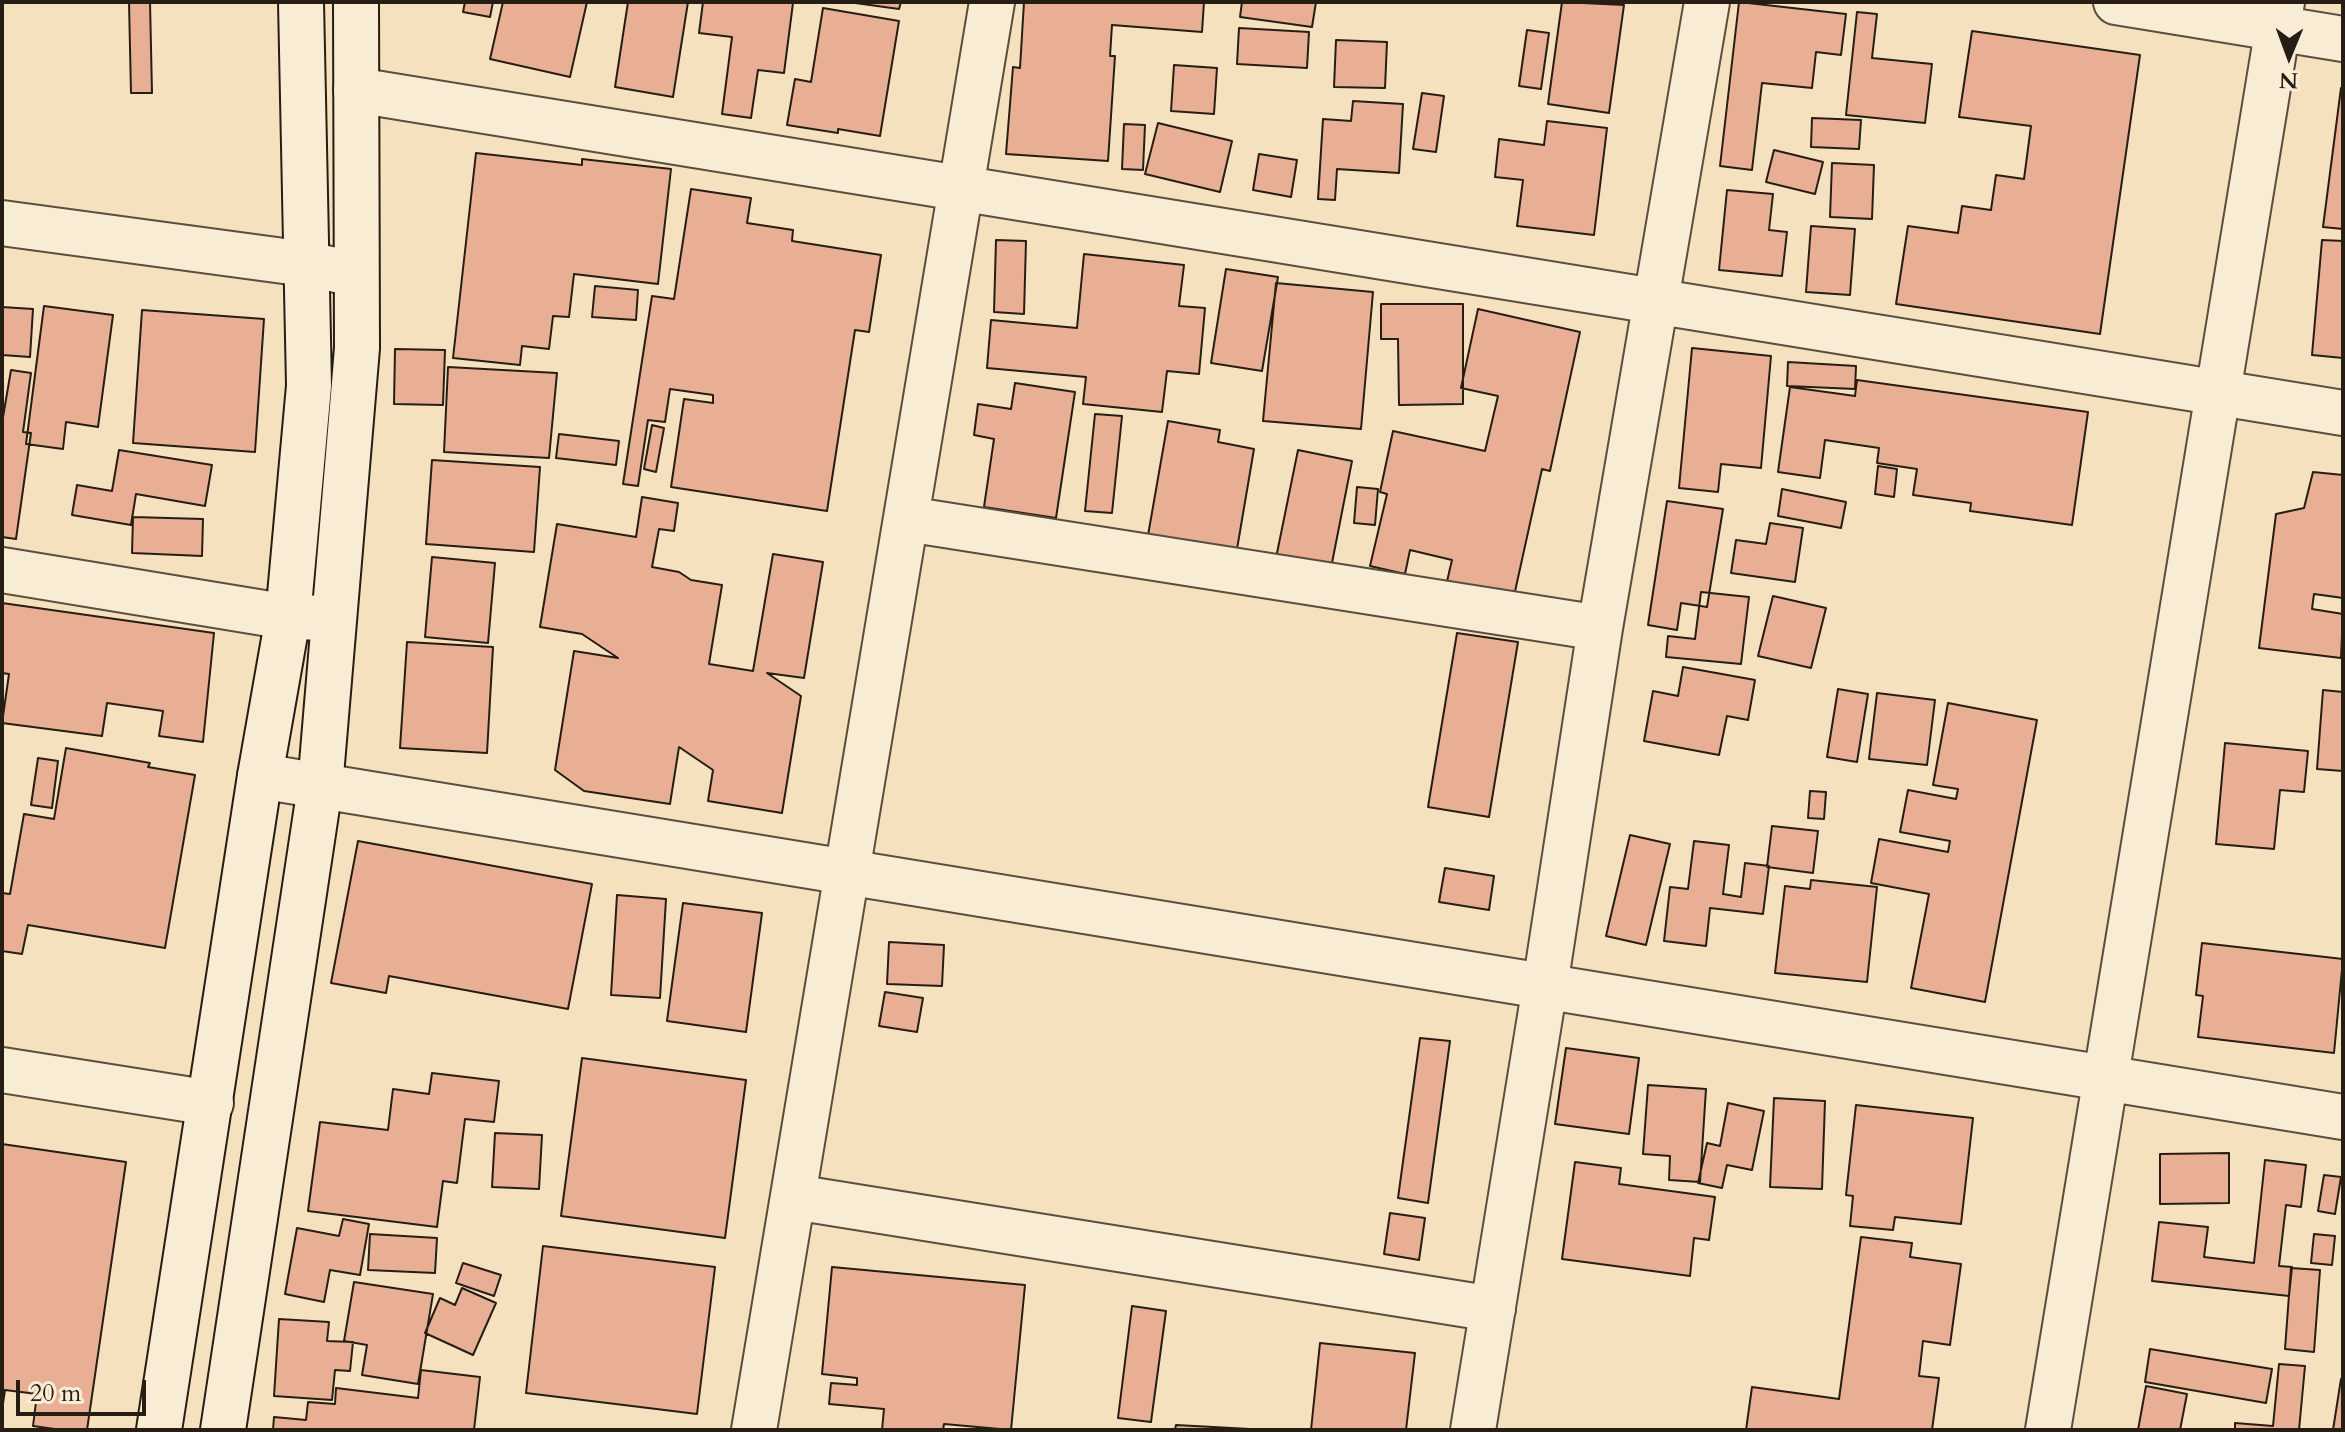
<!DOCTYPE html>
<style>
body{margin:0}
#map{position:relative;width:2345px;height:1432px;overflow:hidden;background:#f6e1be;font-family:Cardo,serif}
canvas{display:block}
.frame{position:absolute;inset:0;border:4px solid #261e14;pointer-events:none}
.north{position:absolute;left:2249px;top:16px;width:80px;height:80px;-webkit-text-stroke:6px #f9ecd5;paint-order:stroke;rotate:181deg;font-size:22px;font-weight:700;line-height:32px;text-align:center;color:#261e14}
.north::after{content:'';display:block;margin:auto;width:28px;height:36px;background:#261e14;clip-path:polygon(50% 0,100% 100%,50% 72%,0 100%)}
.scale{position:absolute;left:16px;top:1380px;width:130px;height:36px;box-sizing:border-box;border:4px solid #261e14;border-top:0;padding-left:10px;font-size:24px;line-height:28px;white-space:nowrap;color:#261e14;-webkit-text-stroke:6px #f9ecd5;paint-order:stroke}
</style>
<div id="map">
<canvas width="2345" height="1432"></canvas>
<div class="frame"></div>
<div class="north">N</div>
<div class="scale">20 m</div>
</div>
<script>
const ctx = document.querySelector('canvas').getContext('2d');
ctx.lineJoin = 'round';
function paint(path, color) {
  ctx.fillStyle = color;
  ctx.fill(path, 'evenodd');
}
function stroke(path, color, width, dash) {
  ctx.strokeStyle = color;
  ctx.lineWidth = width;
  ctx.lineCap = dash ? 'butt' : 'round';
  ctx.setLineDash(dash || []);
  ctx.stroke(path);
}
const building = new Path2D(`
 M129,2H150L152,93H131Z
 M465,2H493L490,17L463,12Z
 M503,2H587L570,77L490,59Z
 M628,2H688L673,97L615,87Z
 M703,2L793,3L784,73L758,70L751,118L722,114L732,37L699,33Z
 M848,2H901L899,9Z
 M1024,2H1204L1202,32L1112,25L1110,56H1115L1108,161L1006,154L1013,67L1020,68Z
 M1242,2H1316L1312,27L1240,17Z
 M1562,2L1624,5L1609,113L1548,104Z
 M1739,2L1846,14L1841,55L1816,52L1812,88L1762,83L1752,170L1720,166Z
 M823,8L899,21L880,136L838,129V133L787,125L795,79L811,82Z
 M1857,12L1877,14L1872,58L1932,64L1925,123L1846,115Z
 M1239,28L1309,32L1307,68L1237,64Z
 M1527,30L1549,33L1541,89L1519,86Z
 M1972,31L2140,55L2100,334L1896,304L1908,226L1958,233L1962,206L1991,210L1996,175L2024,179L2031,126L1959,117Z
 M1336,40L1387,42L1385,88L1334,87Z
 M1174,65L1217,68L1214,114L1171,111Z
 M2341,88H2343V229L2323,227Z
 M1422,93L1444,96L1436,152L1413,149Z
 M1353,101L1403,104L1399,173L1337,169L1335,200L1318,199L1323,119L1351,121Z
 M1812,118L1861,120L1859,149L1811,147Z
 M1547,121L1607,128L1594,235L1517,226L1523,180L1495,177L1499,139L1544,145Z
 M1158,123L1232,141L1220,192L1145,174Z
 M1124,124L1145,125L1143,170L1122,169Z
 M1774,150L1823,162L1815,194L1766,182Z
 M476,153L582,165V159L671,169L658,284L574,274L569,317L553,316L549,349L522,346L520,365L453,358Z
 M1259,154L1297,160L1291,197L1253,190Z
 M1832,163L1874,165L1872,219L1830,217Z
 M691,189L751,198L747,223L793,230L792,241L881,255L869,332L855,330L827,511L671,487L684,399L713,403V395L670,389L665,422L648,420L638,486L623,484L652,296L674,299Z
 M1727,190L1773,194L1769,230L1787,232L1782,276L1719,270Z
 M1811,226L1855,229L1850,295L1806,292Z
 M996,240L1026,241L1024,314L994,312Z
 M2322,240L2343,241V358L2312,355Z
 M1084,254L1184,265L1179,306L1205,308L1199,374L1167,371L1162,412L1083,404L1086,377L987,368L991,320L1077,328Z
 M1226,269L1278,277L1262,371L1211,363Z
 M1276,283L1373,292L1361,429L1263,421Z
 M595,286L638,290L636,320L592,317Z
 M1381,304H1463V404L1399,405L1398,339H1381Z
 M44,306L113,315L98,427L66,422L63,449L26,444Z
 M2,307L33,309L30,357L2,355Z
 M1478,309L1580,332L1550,471L1542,469L1512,605L1445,590L1452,560L1410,550L1405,574L1370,566L1387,494L1380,492L1393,431L1485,451L1498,396L1461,388Z
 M142,310L264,319L255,452L133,443Z
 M1692,348L1771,356L1761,468L1721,464L1718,492L1679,488Z
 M395,349L445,350L443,405L394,404Z
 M1788,362L1856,366L1855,389L1787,386Z
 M448,367L557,373L549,458L444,452Z
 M11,370L31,373L23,432L31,433L16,539L2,537V423Z
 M1857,380L2088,412L2072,525L1970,511L1971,503L1913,495L1917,469L1877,463L1879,448L1825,440L1820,478L1778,472L1790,387L1855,396Z
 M1015,383L1075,392L1056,518L984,507L994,439L974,435L978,404L1011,409Z
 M1095,414L1122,416L1112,513L1085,511Z
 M1168,421L1220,430L1218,442L1254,449L1236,555L1147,541Z
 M652,425L664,428L656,472L644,469Z
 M559,434L619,441L616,465L556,458Z
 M119,450L212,465L205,506L136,494L131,525L72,515L77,485L112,491Z
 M1298,450L1352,461L1331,568L1276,558Z
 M432,460L540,467L534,552L426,544Z
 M1878,466L1897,469L1894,497L1875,494Z
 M2313,472L2343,475V598L2314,594L2312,609L2343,614L2341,658L2259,648L2276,514L2304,508Z
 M1357,487L1378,489L1375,525L1354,523Z
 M1782,489L1846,502L1841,528L1778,516Z
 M642,497L678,503L674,531L659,529L652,567L679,572L691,580L722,585L709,664L753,671L773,554L823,562L804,678L767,673L801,696L782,813L708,801L713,770L679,747L670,804L584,791L555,770L574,651L618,658L582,634L540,627L557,524L636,537Z
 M1667,501L1723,509L1707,607L1681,603L1677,630L1648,625Z
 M133,517L203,519L202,556L132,553Z
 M1770,523L1803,528L1795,582L1731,573L1736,540L1766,544Z
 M432,557L495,563L488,643L425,637Z
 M1701,592L1749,597L1741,664L1666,657L1668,636L1695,639Z
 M1773,596L1826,608L1811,668L1758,656Z
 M2,603L214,633L203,742L159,736L163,711L107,703L102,736L2,723L9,674L2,673Z
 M1457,633L1518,642L1489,817L1428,807Z
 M407,642L493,647L487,753L400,748Z
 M1683,667L1755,680L1748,720L1727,716L1719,755L1644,741L1653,691L1678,696Z
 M1838,689L1868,694L1857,762L1827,757Z
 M2323,690L2343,692V771L2317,769Z
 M1877,693L1935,700L1927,765L1869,759Z
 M1948,703L2037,720L1985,1002L1911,988L1929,894L1871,883L1879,839L1948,852L1950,841L1900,832L1908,790L1956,799L1958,789L1933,785Z
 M2225,743L2308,751L2304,792L2280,790L2274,849L2216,844Z
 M66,748L150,763L148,767L195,775L165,948L28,925L22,954L2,951V893L10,894L24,814L54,819Z
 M38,758L58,761L52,808L31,805Z
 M1810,791L1826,792L1824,819L1808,818Z
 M1772,826L1818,831L1813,873L1767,867Z
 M1630,835L1670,844L1646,945L1606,936Z
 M358,841L592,884L568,1009L389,976L386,993L331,983Z
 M1694,841L1729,845L1723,894L1741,897L1745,863L1769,866L1763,914L1710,908L1706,946L1664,941L1670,887L1688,889Z
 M1445,868L1494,876L1489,910L1439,902Z
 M1811,880L1877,887L1867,982L1775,973L1785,886L1810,889Z
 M617,895L666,899L660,998L611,995Z
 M683,903L762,913L746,1032L667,1021Z
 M889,942L944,945L942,986L887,984Z
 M2202,943L2343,959L2334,1053L2198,1037L2203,996L2196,995Z
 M885,992L923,998L917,1032L879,1026Z
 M1420,1038L1450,1041L1428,1203L1398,1198Z
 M1566,1048L1639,1058L1629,1134L1555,1124Z
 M582,1058L746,1080L725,1238L561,1216Z
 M432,1073L499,1081L494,1122L465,1119L457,1183L443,1181L437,1227L308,1211L320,1122L388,1130L393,1089L429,1094Z
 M1648,1085L1706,1089L1700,1182L1669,1180L1670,1156L1643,1154Z
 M1774,1098L1825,1101L1822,1189L1770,1187Z
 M1728,1103L1764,1111L1752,1170L1727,1165L1722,1188L1698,1183L1707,1143L1720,1146Z
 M1856,1105L1973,1118L1961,1224L1895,1217L1893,1230L1850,1226L1853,1196L1846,1195Z
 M495,1133L542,1135L539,1189L492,1187Z
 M2,1144L126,1162L87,1430H62L33,1426L37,1394L5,1390L2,1410Z
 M2229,1153V1203L2160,1204V1154Z
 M2265,1160L2306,1165L2301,1207L2286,1205L2279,1266L2292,1267L2289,1296L2152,1281L2159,1222L2208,1227L2204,1257L2254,1263Z
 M1575,1162L1621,1168L1619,1184L1715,1197L1709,1240L1694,1238L1690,1276L1562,1259Z
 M2324,1175L2341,1177L2335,1214L2318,1211Z
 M1390,1213L1425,1218L1419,1260L1384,1254Z
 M343,1219L369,1224L360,1275L330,1270L324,1302L285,1294L297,1228L339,1236Z
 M370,1234L437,1238L435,1273L368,1270Z
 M2314,1234L2335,1236L2332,1265L2311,1263Z
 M1861,1237L1912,1243L1910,1257L1961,1264L1950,1345L1923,1341L1919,1376L1939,1378L1932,1430H1746L1752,1387L1839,1399Z
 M543,1246L715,1267L697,1414L526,1393Z
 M463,1263L501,1275L494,1296L456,1283Z
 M832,1267L1025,1285L1011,1430L944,1424L943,1430H882L884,1409L829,1404L831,1383L857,1385V1378L822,1374Z
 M2291,1268L2320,1270L2314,1352L2285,1349Z
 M354,1282L433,1294L418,1384L362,1375L367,1345L344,1341Z
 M462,1288L496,1303L473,1355L425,1333L440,1298L455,1305Z
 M1132,1306L1166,1311L1151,1422L1118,1418Z
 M279,1319L329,1322L327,1341L353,1342L350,1371L335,1370L332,1400L274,1396Z
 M1320,1343L1415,1353L1406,1430H1311Z
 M2150,1349L2272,1369L2266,1403L2145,1382Z
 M2279,1364L2305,1366L2299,1430H2235V1423L2273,1426Z
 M421,1370L480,1377L474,1430H273L274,1417L306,1420L308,1402L335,1404L336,1388L418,1398Z
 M2341,1379H2343V1430H2333Z
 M2146,1386L2187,1394L2180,1430H2138Z
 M1176,1425L1250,1429V1430H1175Z`);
const minor = new Path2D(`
 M2116,2L2343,39
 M356,90L2343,413
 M2,223L306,264L356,274
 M907,519L1600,628
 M2,570L288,617L334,618
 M2,1070L211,1103
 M794,1197L1493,1309
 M754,1430L992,2
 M1473,1430L1545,986L1600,628L1707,2`);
const tertiary = new Path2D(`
 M260,776L2343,1117
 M2048,1430L2282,2`);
const secondary = new Path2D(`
 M159,1430L260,776L288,617L309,386L301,2
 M223,1430L320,787L357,348L356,2`);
paint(building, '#e9af95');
stroke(building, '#261e14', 2);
stroke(minor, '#5a4f3e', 48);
stroke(tertiary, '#5a4f3e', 48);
stroke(secondary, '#261e14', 48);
stroke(minor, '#f9ecd5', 44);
stroke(tertiary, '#f9ecd5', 44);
stroke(secondary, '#f9ecd5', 44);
</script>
